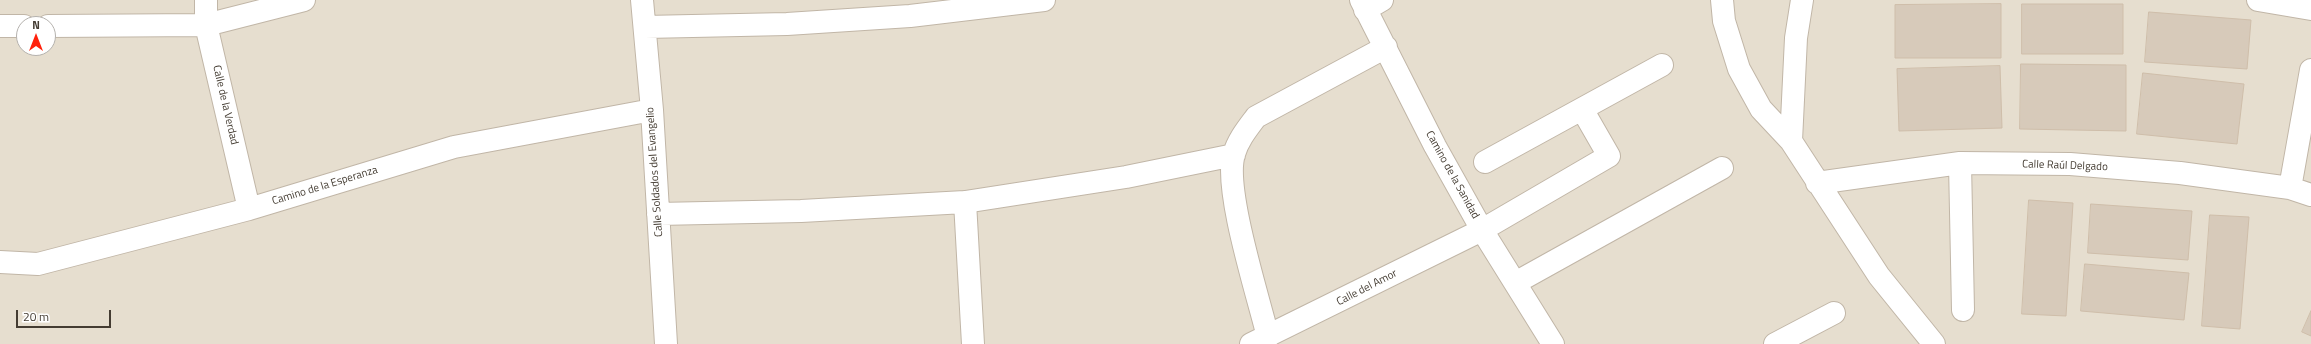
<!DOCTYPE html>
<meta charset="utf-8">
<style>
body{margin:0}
#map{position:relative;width:2311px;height:344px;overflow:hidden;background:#f2ece2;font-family:"Titillium Web",sans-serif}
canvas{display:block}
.north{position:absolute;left:16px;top:16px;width:40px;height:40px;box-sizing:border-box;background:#fff;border:1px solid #b4b1ad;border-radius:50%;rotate:0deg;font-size:11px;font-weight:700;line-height:16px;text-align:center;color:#443c32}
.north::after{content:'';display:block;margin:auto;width:14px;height:18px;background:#ff210c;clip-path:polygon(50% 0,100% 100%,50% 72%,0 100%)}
.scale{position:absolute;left:16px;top:310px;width:95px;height:18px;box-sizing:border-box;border:2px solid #443c32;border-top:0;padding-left:5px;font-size:12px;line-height:14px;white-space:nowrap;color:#443c32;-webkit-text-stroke:3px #fff;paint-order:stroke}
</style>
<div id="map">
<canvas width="2311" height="344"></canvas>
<div class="north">N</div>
<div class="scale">20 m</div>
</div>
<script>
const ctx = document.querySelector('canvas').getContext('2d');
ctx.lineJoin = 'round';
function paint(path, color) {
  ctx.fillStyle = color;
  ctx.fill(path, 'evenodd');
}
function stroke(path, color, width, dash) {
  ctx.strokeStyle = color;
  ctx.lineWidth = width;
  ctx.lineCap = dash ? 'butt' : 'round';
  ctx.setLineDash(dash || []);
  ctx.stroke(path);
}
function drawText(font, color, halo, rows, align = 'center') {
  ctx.font = font + ' "Titillium Web",sans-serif';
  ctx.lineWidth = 3.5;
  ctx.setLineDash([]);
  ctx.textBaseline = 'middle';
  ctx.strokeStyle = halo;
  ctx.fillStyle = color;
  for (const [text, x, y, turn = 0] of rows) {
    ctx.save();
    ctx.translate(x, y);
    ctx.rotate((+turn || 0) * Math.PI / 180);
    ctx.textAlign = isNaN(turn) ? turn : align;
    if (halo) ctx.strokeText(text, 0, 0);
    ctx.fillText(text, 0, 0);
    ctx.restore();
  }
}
const residential = new Path2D(`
 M0,0H2311V344H0ZM24,24H48V48H24Z`);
const building = new Path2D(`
 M2001,4V58H1895V5Z
 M2022,4H2123V54H2022Z
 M2149,12L2251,20L2247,69L2145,62Z
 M2021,64L2126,65V131L2020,129Z
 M2000,66L2002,128L1899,131L1897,69Z
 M2143,73L2244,84L2237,144L2137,134Z
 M2029,200L2073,203L2066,316L2022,314Z
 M2091,204L2192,211L2188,260L2088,253Z
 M2210,215L2249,217L2240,329L2202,326Z
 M2085,264L2189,273L2184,320L2081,311Z
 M2311,311V336L2302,332Z`);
const minor = new Path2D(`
 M206,0V25L249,209
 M642,0L652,110L666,344
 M1361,0L1435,146L1482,230L1553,344
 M1722,0L1724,21L1739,69L1761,109L1791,141L1879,276L1934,344
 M2258,0L2311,9
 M1365,10L1382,0
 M0,26H24
 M48,26L206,25L304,0
 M645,27L787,24L910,16L1044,0
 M1791,141L1796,38L1802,0
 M1485,162L1662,65
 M1960,163L1963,310
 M1817,183L1960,163L2070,164L2180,173L2290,188L2311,195
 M2290,188L2311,70
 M965,202L973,344
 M658,214L801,211L965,202L1126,177L1234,155
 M0,262L38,264L249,209L454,147L652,110
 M1515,283L1722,168
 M1268,337C1259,299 1223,188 1234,154C1238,140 1247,129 1256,117L1386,47
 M1251,344L1482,230L1609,156L1582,109
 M1775,344L1834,313`);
const streetNames = [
 ["Calle de la Verdad",225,105,77],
 ["Calle Raúl Delgado",2065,166,2],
 ["Calle Soldados del Evangelio",655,172,-94],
 ["Camino de la Sanidad",1452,175,61],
 ["Camino de la Esperanza",325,186,-17],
 ["Calle del Amor",1367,288,-27]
];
paint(residential, '#e6decf');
paint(building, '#d7caba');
stroke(building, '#cfbeaa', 1);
stroke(minor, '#c1b6a7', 24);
stroke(minor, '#fff', 22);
drawText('11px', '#443c32', '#fff', streetNames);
</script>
